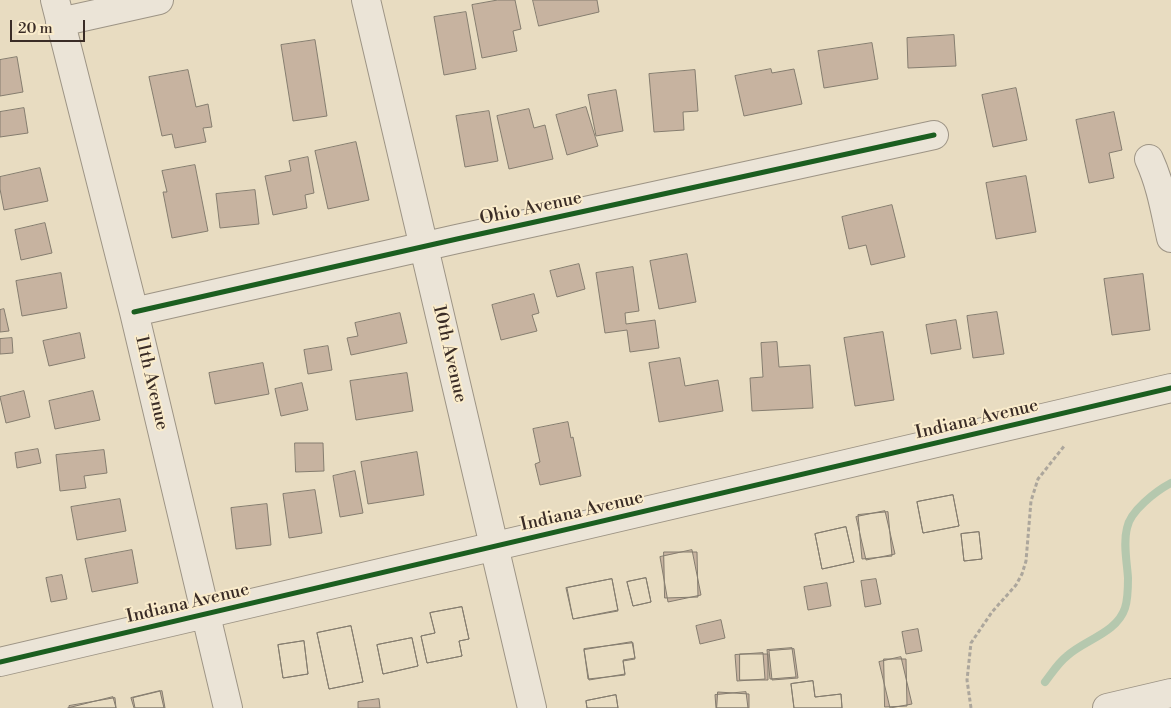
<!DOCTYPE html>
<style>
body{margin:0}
#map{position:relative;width:1171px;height:708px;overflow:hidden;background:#e8dcc1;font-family:"Libre Bodoni",serif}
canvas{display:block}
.scale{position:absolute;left:10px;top:20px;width:75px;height:22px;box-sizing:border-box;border:2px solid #3a2c26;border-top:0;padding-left:6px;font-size:15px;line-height:18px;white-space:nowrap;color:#3a2c26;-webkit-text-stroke:4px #faeccc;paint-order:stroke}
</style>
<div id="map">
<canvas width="1171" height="708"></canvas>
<div class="scale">20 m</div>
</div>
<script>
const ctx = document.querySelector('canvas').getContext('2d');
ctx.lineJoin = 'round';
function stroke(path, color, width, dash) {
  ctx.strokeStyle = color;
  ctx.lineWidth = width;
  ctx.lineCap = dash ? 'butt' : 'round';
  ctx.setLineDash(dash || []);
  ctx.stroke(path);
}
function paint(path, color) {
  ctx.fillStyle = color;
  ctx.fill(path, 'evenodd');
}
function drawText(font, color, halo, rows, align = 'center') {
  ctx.font = font + ' "Libre Bodoni",serif';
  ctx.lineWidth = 4;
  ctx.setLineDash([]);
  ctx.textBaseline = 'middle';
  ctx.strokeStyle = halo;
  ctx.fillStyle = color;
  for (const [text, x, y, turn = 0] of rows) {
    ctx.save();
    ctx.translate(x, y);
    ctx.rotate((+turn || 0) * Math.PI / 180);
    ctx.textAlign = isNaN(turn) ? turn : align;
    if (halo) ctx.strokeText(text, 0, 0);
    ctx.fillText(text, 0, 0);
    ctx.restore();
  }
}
const stream = new Path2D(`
 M1045,682C1052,673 1058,663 1067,656C1084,640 1117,633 1125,608C1128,599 1128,587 1128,578C1127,562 1123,544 1127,528C1130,511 1156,491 1171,483`);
const building = new Path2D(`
 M498,0H515L521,29L513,31L517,51L482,58L472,5Z
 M533,0H597L599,12L539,26Z
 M466,12L476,69L444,75L434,17Z
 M954,35L956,66L908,68L907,38Z
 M315,40L327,116L293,121L281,45Z
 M872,43L878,79L824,88L818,51Z
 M17,57L23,92L0,96V60Z
 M771,69L772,73L794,69L802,104L744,116L735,76Z
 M188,70L196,107L208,104L212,127L203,128L206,142L175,148L172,134L162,136L149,77Z
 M695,70L698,111L683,112L684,130L654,132L649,74Z
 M1016,88L1027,140L993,147L982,95Z
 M616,90L623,131L596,136L588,95Z
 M586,107L598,146L567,155L556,115Z
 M24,108L28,133L0,137V112Z
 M529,109L534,128L545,125L553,159L509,169L497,116Z
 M489,111L498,161L465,167L456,116Z
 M1114,112L1122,150L1109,153L1114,178L1089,183L1076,120Z
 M356,142L369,200L328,209L315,151Z
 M308,157L314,193L305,195L307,208L273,215L265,176L291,171L289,161Z
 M195,165L208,231L172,238L163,192H167L162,171Z
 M40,168L48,201L4,210L0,189V177Z
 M1026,176L1036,232L996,239L986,183Z
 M255,190L259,224L220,228L216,194Z
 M892,205L905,257L871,265L866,245L849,249L842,217Z
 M45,223L52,253L21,260L15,230Z
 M687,254L696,302L659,309L650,261Z
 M579,264L585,289L557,297L550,271Z
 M633,267L639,311L625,313L626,324L655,320L659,348L630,352L627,330L605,333L596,273Z
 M61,273L67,308L22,316L16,281Z
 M1143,274L1150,330L1112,335L1104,279Z
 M534,294L539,313L532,315L537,331L501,340L492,305Z
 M4,309L9,331L0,332V310Z
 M997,312L1004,354L973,358L967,316Z
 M400,313L407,343L351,355L347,338L358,336L355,323Z
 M956,320L961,349L931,354L926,325Z
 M883,332L894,400L855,406L844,338Z
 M80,333L85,358L49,366L43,341Z
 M12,338L13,353L0,354V339Z
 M777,342L779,367L810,365L813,408L752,411L750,378L763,377L761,343Z
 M328,346L332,370L308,374L304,350Z
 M680,358L685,386L718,380L723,411L659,422L649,363Z
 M263,363L269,394L215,404L209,373Z
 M407,373L413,411L356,420L350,381Z
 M302,383L308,410L281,416L275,389Z
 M24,391L30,417L6,423L0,397Z
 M93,391L100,420L55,429L49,401Z
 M568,422L571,438L573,437L581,476L540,485L535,464L540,462L533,429Z
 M295,443H323L324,471L296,472Z
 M38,449L41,463L17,468L15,453Z
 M104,450L107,473L84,476L86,488L60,491L56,455Z
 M417,452L424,495L368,504L361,462Z
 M355,471L363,513L340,517L333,476Z
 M315,490L322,533L289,538L283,494Z
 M953,495L959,526L923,533L917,502Z
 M953,495L959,526L923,533L917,502Z
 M120,499L126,531L77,540L71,507Z
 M267,504L271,545L236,549L231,508Z
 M885,511L895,554L866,560L856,517Z
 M888,512L892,556L862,559L858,515Z
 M846,527L854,562L822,569L815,534Z
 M846,527L854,562L822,569L815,534Z
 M979,532L982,559L964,561L961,534Z
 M979,532L982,559L964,561L961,534Z
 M132,550L138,583L92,592L85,559Z
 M692,550L701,595L668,602L660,557Z
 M664,552H697L698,597L665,598Z
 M62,575L67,599L51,602L46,578Z
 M646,578L651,602L633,606L627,582Z
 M646,578L651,602L633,606L627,582Z
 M612,579L618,611L573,619L567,588Z
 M612,579L618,610L573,619L566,588Z
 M876,579L881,604L865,607L861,581Z
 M827,583L831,606L808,610L804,587Z
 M462,607L469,639L459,641L462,656L427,663L421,636L435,633L430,613Z
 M462,607L469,639L459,641L462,656L427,663L421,636L435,633L430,613Z
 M721,620L725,638L700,644L696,626Z
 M351,626L363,682L329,689L317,633Z
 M351,626L363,682L329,689L317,633Z
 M918,629L922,651L906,654L902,632Z
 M412,638L418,666L383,674L377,645Z
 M412,638L418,666L383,674L377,645Z
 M304,641L308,674L283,678L278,645Z
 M304,641L308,674L283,678L278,645Z
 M632,642L635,658L623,660L625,674L589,680L584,650Z
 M633,643L635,659L623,661L625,675L588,679L584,649Z
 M792,648L796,677L770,679L767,650Z
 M794,649L798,678L772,680L769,651Z
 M763,653L765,679L737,681L735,655Z
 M740,654H768V680H740Z
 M901,657L912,704L890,708L879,662Z
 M884,659H906L907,706L885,707Z
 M813,681L815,697L841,694L842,708H794L791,684Z
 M813,681L815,697L841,694L842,708H794L791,684Z
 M160,691L164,708H134L131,698Z
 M162,691L165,708H135L133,698Z
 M718,692L749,694V708H717Z
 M746,692L748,708H716L715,695Z
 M616,695L618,708H587L586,701Z
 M616,695L618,708H587L586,701Z
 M113,697L116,708H68Z
 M115,698L116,708H69V706Z
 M379,699L380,708H358V702Z`);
const path = new Path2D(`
 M971,708L967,680L971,643L992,612L1016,585L1022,574L1026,561L1031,501L1038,479L1065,445`);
const minor = new Path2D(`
 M55,0L134,312L228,708
 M366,0L532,708
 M60,22L159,0
 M1149,159C1161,185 1165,211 1171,238
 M134,312L457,239L934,135
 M0,662L1171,388
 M1107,708L1171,693`);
const cycleway = new Path2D(`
 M134,312L457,239L934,135
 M0,662L1171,388`);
const streetNames = [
 ["Ohio Avenue",531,209,-12],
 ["10th Avenue",449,354,77],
 ["11th Avenue",151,383,77],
 ["Indiana Avenue",977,420,-13],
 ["Indiana Avenue",582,512,-13],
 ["Indiana Avenue",188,604,-13]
];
stroke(stream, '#b5c8ae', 8);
paint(building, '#c7b3a0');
stroke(building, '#857d6f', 1);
stroke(minor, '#9d9485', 30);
stroke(path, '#aca69c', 3, [4, 2.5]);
stroke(minor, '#ebe4d7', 28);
stroke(cycleway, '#1b5e20', 5);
drawText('18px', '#3a2c26', '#faeccc', streetNames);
</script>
